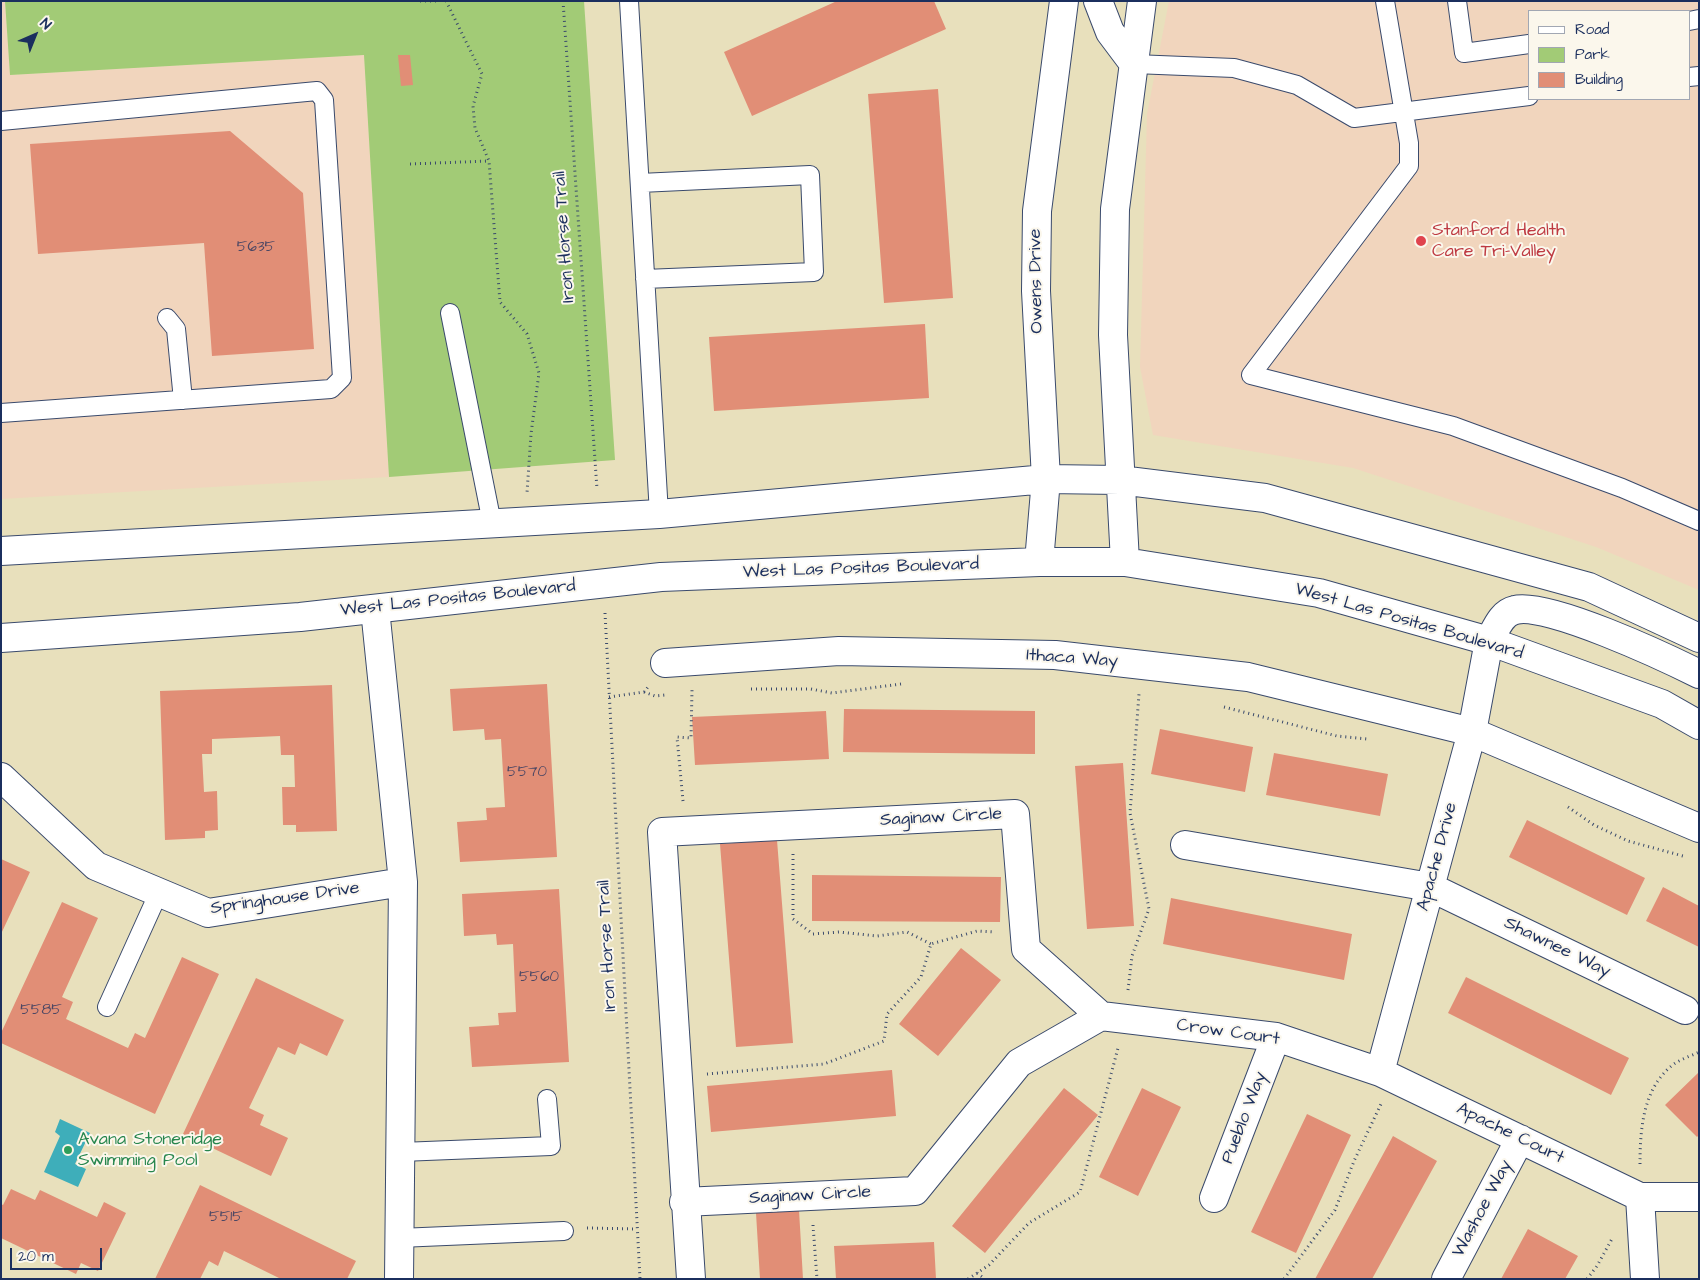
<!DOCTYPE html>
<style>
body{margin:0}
#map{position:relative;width:1700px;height:1280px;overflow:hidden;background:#e8e0bc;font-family:"Architects Daughter",sans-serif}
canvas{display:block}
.frame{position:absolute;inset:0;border:2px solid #1b2f5e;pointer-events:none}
.legend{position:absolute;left:1528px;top:10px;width:162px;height:90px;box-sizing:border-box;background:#fbf7ec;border:1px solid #a1a7b3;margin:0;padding:6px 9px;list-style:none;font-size:15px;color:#1b2f5e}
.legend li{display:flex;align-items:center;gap:10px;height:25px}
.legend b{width:25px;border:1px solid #a1a7b3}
.north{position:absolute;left:10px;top:10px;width:50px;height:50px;-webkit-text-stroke:4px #fbf7ec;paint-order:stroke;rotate:44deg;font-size:14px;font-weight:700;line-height:20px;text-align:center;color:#1b2f5e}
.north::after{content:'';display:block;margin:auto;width:18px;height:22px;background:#1b2f5e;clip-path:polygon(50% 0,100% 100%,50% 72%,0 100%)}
.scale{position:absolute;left:10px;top:1248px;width:92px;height:22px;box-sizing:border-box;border:2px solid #1b2f5e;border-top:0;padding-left:6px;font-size:15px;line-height:18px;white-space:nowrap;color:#1b2f5e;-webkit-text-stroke:4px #fbf7ec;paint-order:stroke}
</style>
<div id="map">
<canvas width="1700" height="1280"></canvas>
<div class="frame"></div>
<ul class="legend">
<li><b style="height:6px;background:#fff"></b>Road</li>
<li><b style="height:14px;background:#a2cb76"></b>Park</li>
<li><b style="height:14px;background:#e18e76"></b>Building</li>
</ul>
<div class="north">N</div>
<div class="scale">20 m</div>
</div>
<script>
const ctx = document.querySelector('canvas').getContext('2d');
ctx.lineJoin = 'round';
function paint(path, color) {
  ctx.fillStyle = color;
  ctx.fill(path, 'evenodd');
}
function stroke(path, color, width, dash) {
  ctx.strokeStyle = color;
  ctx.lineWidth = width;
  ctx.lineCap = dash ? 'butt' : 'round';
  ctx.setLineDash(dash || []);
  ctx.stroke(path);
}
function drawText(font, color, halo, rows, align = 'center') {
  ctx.font = font + ' "Architects Daughter",sans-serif';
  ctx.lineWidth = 4;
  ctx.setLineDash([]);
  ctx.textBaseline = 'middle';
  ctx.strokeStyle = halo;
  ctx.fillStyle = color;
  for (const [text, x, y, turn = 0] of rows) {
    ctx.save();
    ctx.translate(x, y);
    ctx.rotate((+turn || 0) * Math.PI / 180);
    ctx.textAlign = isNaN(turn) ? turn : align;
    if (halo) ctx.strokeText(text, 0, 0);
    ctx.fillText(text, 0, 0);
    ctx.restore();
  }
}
const built = new Path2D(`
 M1,1H5L10,75L364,55L389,477L1,499Z
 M1169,1H1699V590L1596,547L1353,468L1153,435L1140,367L1147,114ZM1529,11H1689V99H1529Z`);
const green = new Path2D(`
 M5,1H584L615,460L389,477L364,55L10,75Z`);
const water = new Path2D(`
 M60,1119L90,1133L75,1164L86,1169L78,1187L44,1172L60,1136L55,1132Z`);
const building = new Path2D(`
 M837,1H934L946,29L752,116L724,52Z
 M398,55H410L413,85L401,86Z
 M938,89L953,298L884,303L868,94Z
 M230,131L303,193L314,349L212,356L204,243L38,254L30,144Z
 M925,324L929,398L714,411L709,337Z
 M547,684L557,857L460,862L457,822L487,820L486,808L505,807L501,739L485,740L484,729L453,731L450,689Z
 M332,685L337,831L296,832V825H283L282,787H295L294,755H281L280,736L212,739V754H202L204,792L217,791L218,830L205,831V838L165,840L160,691Z
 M844,709L1035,711V754L843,752Z
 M826,711L829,759L695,765L692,717Z
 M1160,729L1253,747L1245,792L1151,774Z
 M1274,753L1388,774L1380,816L1266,795Z
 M1123,763L1134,926L1087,929L1075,766Z
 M1527,820L1645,878L1627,915L1509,857Z
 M777,840L793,1043L736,1047L720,844Z
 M1,859L30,872L1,934Z
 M812,875L1001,877L1000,922L812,921Z
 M1663,887L1699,906V947L1646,921Z
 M559,889L569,1062L472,1067L469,1027L499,1025L498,1013L516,1012L513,944L497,945L496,934L464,936L462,894Z
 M1171,898L1352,934L1344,980L1163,944Z
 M62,902L98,918L62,997L73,1002L66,1019L128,1048L135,1033L145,1038L182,957L219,974L155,1114L1,1043V1033Z
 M961,948L1001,980L938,1056L899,1024Z
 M1466,977L1629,1058L1611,1095L1448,1013Z
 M256,978L344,1020L327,1056L300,1043L295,1055L278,1047L249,1108L264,1115L260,1125L288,1138L271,1176L183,1134Z
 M892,1070L896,1116L711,1132L707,1086Z
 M1699,1072V1135L1697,1137L1665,1105Z
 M1064,1088L1098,1115L985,1253L952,1226Z
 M1142,1088L1181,1107L1138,1196L1099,1177Z
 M1307,1114L1351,1135L1296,1253L1251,1232Z
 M1393,1136L1437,1161L1372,1279H1315Z
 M200,1185L356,1261L347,1279H281L224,1251L218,1266L209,1261L200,1279H155Z
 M11,1189L35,1200L40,1190L97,1217L104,1202L126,1213L98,1271L81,1263L76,1274L1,1238V1204L3,1205Z
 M799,1210L803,1279H760L756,1213Z
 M1528,1229L1578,1256L1565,1279H1501Z
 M934,1242L936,1279H836L834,1246Z`);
const path = new Path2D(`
 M420,1H438
 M446,1L482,74L473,106L475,128L489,161L500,302L527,334L539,373L531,434L527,493
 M563,1L597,489
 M410,164L489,161
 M605,613L640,1279
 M751,689H811L832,693L901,684
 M644,692L655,696L665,695
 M609,697L644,692L648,687
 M1224,707L1337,736L1367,739
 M683,801L677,737L691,738L692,690
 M1568,807L1594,825L1628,841L1683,856
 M793,854V919L813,934L839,932L877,936L907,932L931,944
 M1128,990L1132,956L1149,909L1130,813L1139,694
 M707,1074L824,1064L884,1041L887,1014L921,977L931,944L977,931L995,932
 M1640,1164C1640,1129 1643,1087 1674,1064C1681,1059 1691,1056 1699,1052
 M813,1225L817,1279
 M587,1228L637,1229
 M977,1273L985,1279
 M968,1279L989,1265L1029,1223L1080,1192L1118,1048
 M1284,1279L1335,1210L1354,1161L1381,1104
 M1587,1279L1597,1266L1613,1237`);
const lane = new Path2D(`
 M629,1L659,514
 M1385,1L1409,143V166L1251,375L1453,426L1622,488L1699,521
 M1457,1L1464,53L1529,44
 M1689,21L1699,19
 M1134,64L1234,68L1297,85L1354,118L1529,96
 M1689,77L1699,76
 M1,121L317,91L324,100L342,378L331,389L1,413
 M640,183L810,175L814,272L645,279
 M450,313L492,523
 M167,318L176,329L183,400
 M107,1007L159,892
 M401,1152L551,1146L547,1099
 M399,1238L564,1231`);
const street = new Path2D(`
 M375,609L403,882L399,1279
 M665,663L839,651L1055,655L1248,677L1472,732L1699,828
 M1,777L96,866L208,913L403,882
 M1185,845L1430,887L1685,1010
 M1101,1016L1276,1037L1380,1072L1640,1197H1699
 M1380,1072L1472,732L1489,641
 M1640,1197L1645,1279
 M1214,1198L1276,1037
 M684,1202L915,1191L1019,1063L1101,1016L1026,949L1015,814L662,832L691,1279
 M1446,1279L1520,1139`);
const secondary = new Path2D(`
 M1098,1L1110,32L1134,64
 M1,551L659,514L1046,479L1120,480L1265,498L1589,587L1699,638
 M1039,562L1046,479L1036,291L1037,211L1064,1
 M1125,562L1113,335L1115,209L1142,1
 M1,638L300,617L661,577L1039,562H1125L1319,593L1489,641L1662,704L1699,725
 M1489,641C1496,629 1501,613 1515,610C1546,601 1667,658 1699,674`);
const markers = [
 [1421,241,6,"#e0444e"],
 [68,1150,5,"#2e9e5b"]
];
const numberNames = [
 ["5635",256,248],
 ["5570",527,773],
 ["5560",539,978],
 ["5585",41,1011],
 ["5515",226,1218]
];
const healthNames = [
 ["Stanford Health",1432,231],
 ["Care Tri-Valley",1432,252]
];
const streetNames = [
 ["Iron Horse Trail",565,237,-94],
 ["Owens Drive",1037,281,-91],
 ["West Las Positas Boulevard",861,569,-2],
 ["West Las Positas Boulevard",458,599,-6],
 ["West Las Positas Boulevard",1409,622,16],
 ["Ithaca Way",1072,659,4],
 ["Saginaw Circle",941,818,-3],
 ["Apache Drive",1438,857,-75],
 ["Springhouse Drive",285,899,-8],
 ["Iron Horse Trail",608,946,-93],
 ["Shawnee Way",1557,948,26],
 ["Crow Court",1228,1033,8],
 ["Pueblo Way",1245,1118,-69],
 ["Apache Court",1510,1134,26],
 ["Saginaw Circle",810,1196,-3],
 ["Washoe Way",1483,1209,-62]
];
const leisureNames = [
 ["Avana Stoneridge",78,1140],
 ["Swimming Pool",78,1161]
];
paint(built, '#f1d5bd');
paint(green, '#a2cb76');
paint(water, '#3eaeba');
paint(building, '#e18e76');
stroke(lane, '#3a4a6c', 20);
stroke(street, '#3a4a6c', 30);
stroke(secondary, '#3a4a6c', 30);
stroke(path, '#3a4a6c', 3, [1, 4]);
stroke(lane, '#fff', 18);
stroke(street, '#fff', 28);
stroke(secondary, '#fff', 28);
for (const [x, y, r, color] of markers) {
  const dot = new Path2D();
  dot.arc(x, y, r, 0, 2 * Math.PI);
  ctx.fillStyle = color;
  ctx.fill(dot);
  stroke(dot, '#fbf7ec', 2);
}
drawText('15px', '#4c4764', null, numberNames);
drawText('18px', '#be3a42', '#fbf7ec', healthNames, 'left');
drawText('18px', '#1b2f5e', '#fbf7ec', streetNames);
drawText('18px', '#27864d', '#fbf7ec', leisureNames, 'left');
</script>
